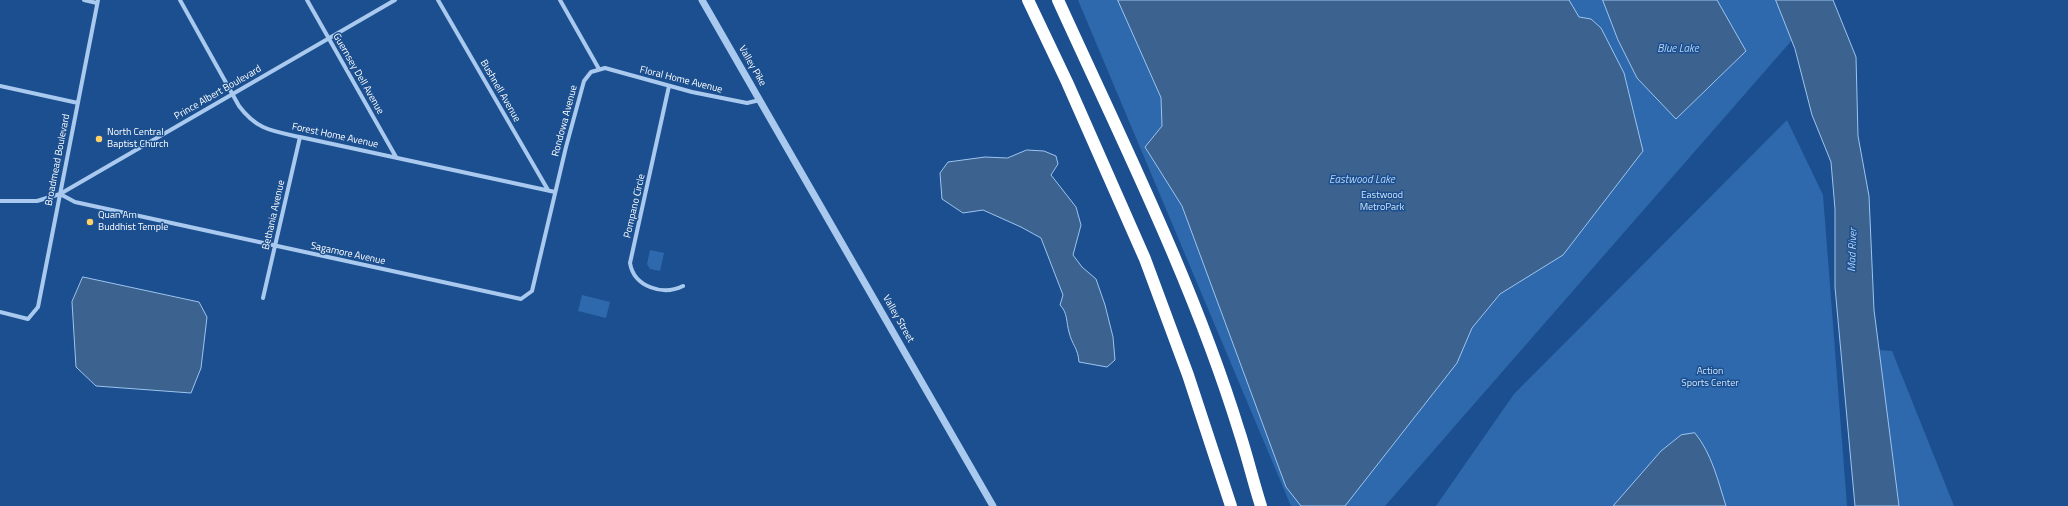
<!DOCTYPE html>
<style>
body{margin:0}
canvas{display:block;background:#1b4f8f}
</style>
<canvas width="2068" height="506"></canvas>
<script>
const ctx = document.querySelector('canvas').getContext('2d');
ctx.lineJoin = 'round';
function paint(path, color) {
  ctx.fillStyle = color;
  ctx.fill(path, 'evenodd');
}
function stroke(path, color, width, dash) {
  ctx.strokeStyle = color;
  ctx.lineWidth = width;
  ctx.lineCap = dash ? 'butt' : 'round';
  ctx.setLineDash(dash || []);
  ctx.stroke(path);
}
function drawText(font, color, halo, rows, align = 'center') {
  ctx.font = font + ' "Titillium Web",sans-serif';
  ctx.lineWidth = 3;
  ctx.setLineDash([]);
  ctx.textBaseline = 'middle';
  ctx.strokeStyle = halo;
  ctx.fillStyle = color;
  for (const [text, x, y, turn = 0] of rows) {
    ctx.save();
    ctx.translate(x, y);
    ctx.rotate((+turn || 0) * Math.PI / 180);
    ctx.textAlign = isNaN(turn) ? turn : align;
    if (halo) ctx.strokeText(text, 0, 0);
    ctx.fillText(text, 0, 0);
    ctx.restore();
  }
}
const green = new Path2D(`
 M1078,0H1827L1385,506H1291Z
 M1787,120L1823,195L1847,506H1436L1514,394Z
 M650,250L664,253L660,271L650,269L647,264Z
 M582,295L610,302L606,318L578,311Z
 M1879,350L1892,351L1954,506H1899Z`);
const water = new Path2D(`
 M1118,0H1569L1579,17L1591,19L1601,28L1624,73L1643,151L1563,255L1500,294L1472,328L1457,363L1345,506H1301L1286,487L1182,206L1145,147L1162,126L1161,98Z
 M1603,0H1717L1746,51L1676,119L1637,78L1618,40Z
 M1776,0H1833L1856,57L1858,136L1869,196L1874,310L1899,506H1855L1835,287V209L1831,162L1812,115L1795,49Z
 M1027,150L1044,151L1056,156L1058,164L1051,175L1076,207L1081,225L1073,255L1082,267L1096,279L1105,305L1113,337L1115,360L1107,367L1079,362C1078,348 1072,345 1069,332C1066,322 1068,313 1060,305L1063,295L1041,238L1021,227L983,210L963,213L942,199L940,173L948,162L985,157L1007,158Z
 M83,277L199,302L207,317L201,368L191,393L96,386L76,367L72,302Z
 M1695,433C1712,454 1718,481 1726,506H1613L1661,451L1681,435Z`);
const minor = new Path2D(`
 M84,0L97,3
 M180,0L239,106C257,130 272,131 300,137L555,192
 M307,0L396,157
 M438,0L548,190
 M560,0L599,69
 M0,86L78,103
 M669,86L630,263C634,287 663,296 683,286
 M60,194L75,202L521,299L532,291L566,147L584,81L591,72L605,68L692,92L747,103L760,100
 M0,201H37L60,194L395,0
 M263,298L300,137
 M0,312L28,319L38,307L98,0`);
const tertiary = new Path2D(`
 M702,0L993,506`);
const motorway = new Path2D(`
 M1028,0L1067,82L1145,259L1188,375L1231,506
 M1058,0C1122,141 1193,282 1239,431C1247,455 1253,481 1261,506`);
const markers = [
 [99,139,4,"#ffd166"],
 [90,222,4,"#ffd166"]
];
const streetNames = [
 ["Valley Pike",752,66,60],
 ["Guernsey Dell Avenue",358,74,60],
 ["Floral Home Avenue",681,80,14],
 ["Bushnell Avenue",500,91,60],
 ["Prince Albert Boulevard",218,93,-30],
 ["Rondowa Avenue",565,121,-75],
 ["Forest Home Avenue",335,136,12],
 ["Broadmead Boulevard",58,160,-79],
 ["Pompano Circle",635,206,-77],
 ["Bethania Avenue",274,215,-77],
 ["Sagamore Avenue",348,254,12],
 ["Valley Street",898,319,60]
];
const poiNames = [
 ["North Central",107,133],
 ["Baptist Church",107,145],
 ["Quan Am",98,216],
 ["Buddhist Temple",98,228]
];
const parkNames = [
 ["Eastwood",1382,196],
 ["MetroPark",1382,208],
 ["Action",1710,372],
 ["Sports Center",1710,384]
];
const waterNames = [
 ["Blue Lake",1678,49],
 ["Eastwood Lake",1362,180],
 ["Mad River",1853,250,-88]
];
paint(green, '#2e69ad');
paint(water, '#3c6290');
stroke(water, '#9cc4f0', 1);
stroke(minor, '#a9c9ee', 4);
stroke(tertiary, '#a9c9ee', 7);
stroke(motorway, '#fff', 12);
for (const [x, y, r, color] of markers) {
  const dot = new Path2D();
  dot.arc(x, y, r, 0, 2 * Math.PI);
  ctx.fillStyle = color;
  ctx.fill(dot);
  stroke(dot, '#1b4f8f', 1.5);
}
drawText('10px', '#fff', '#1b4f8f', streetNames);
drawText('10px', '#fff', '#1b4f8f', poiNames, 'left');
drawText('10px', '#cfe3fa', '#1b4f8f', parkNames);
drawText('italic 11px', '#b5d3f5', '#1b4f8f', waterNames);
</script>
